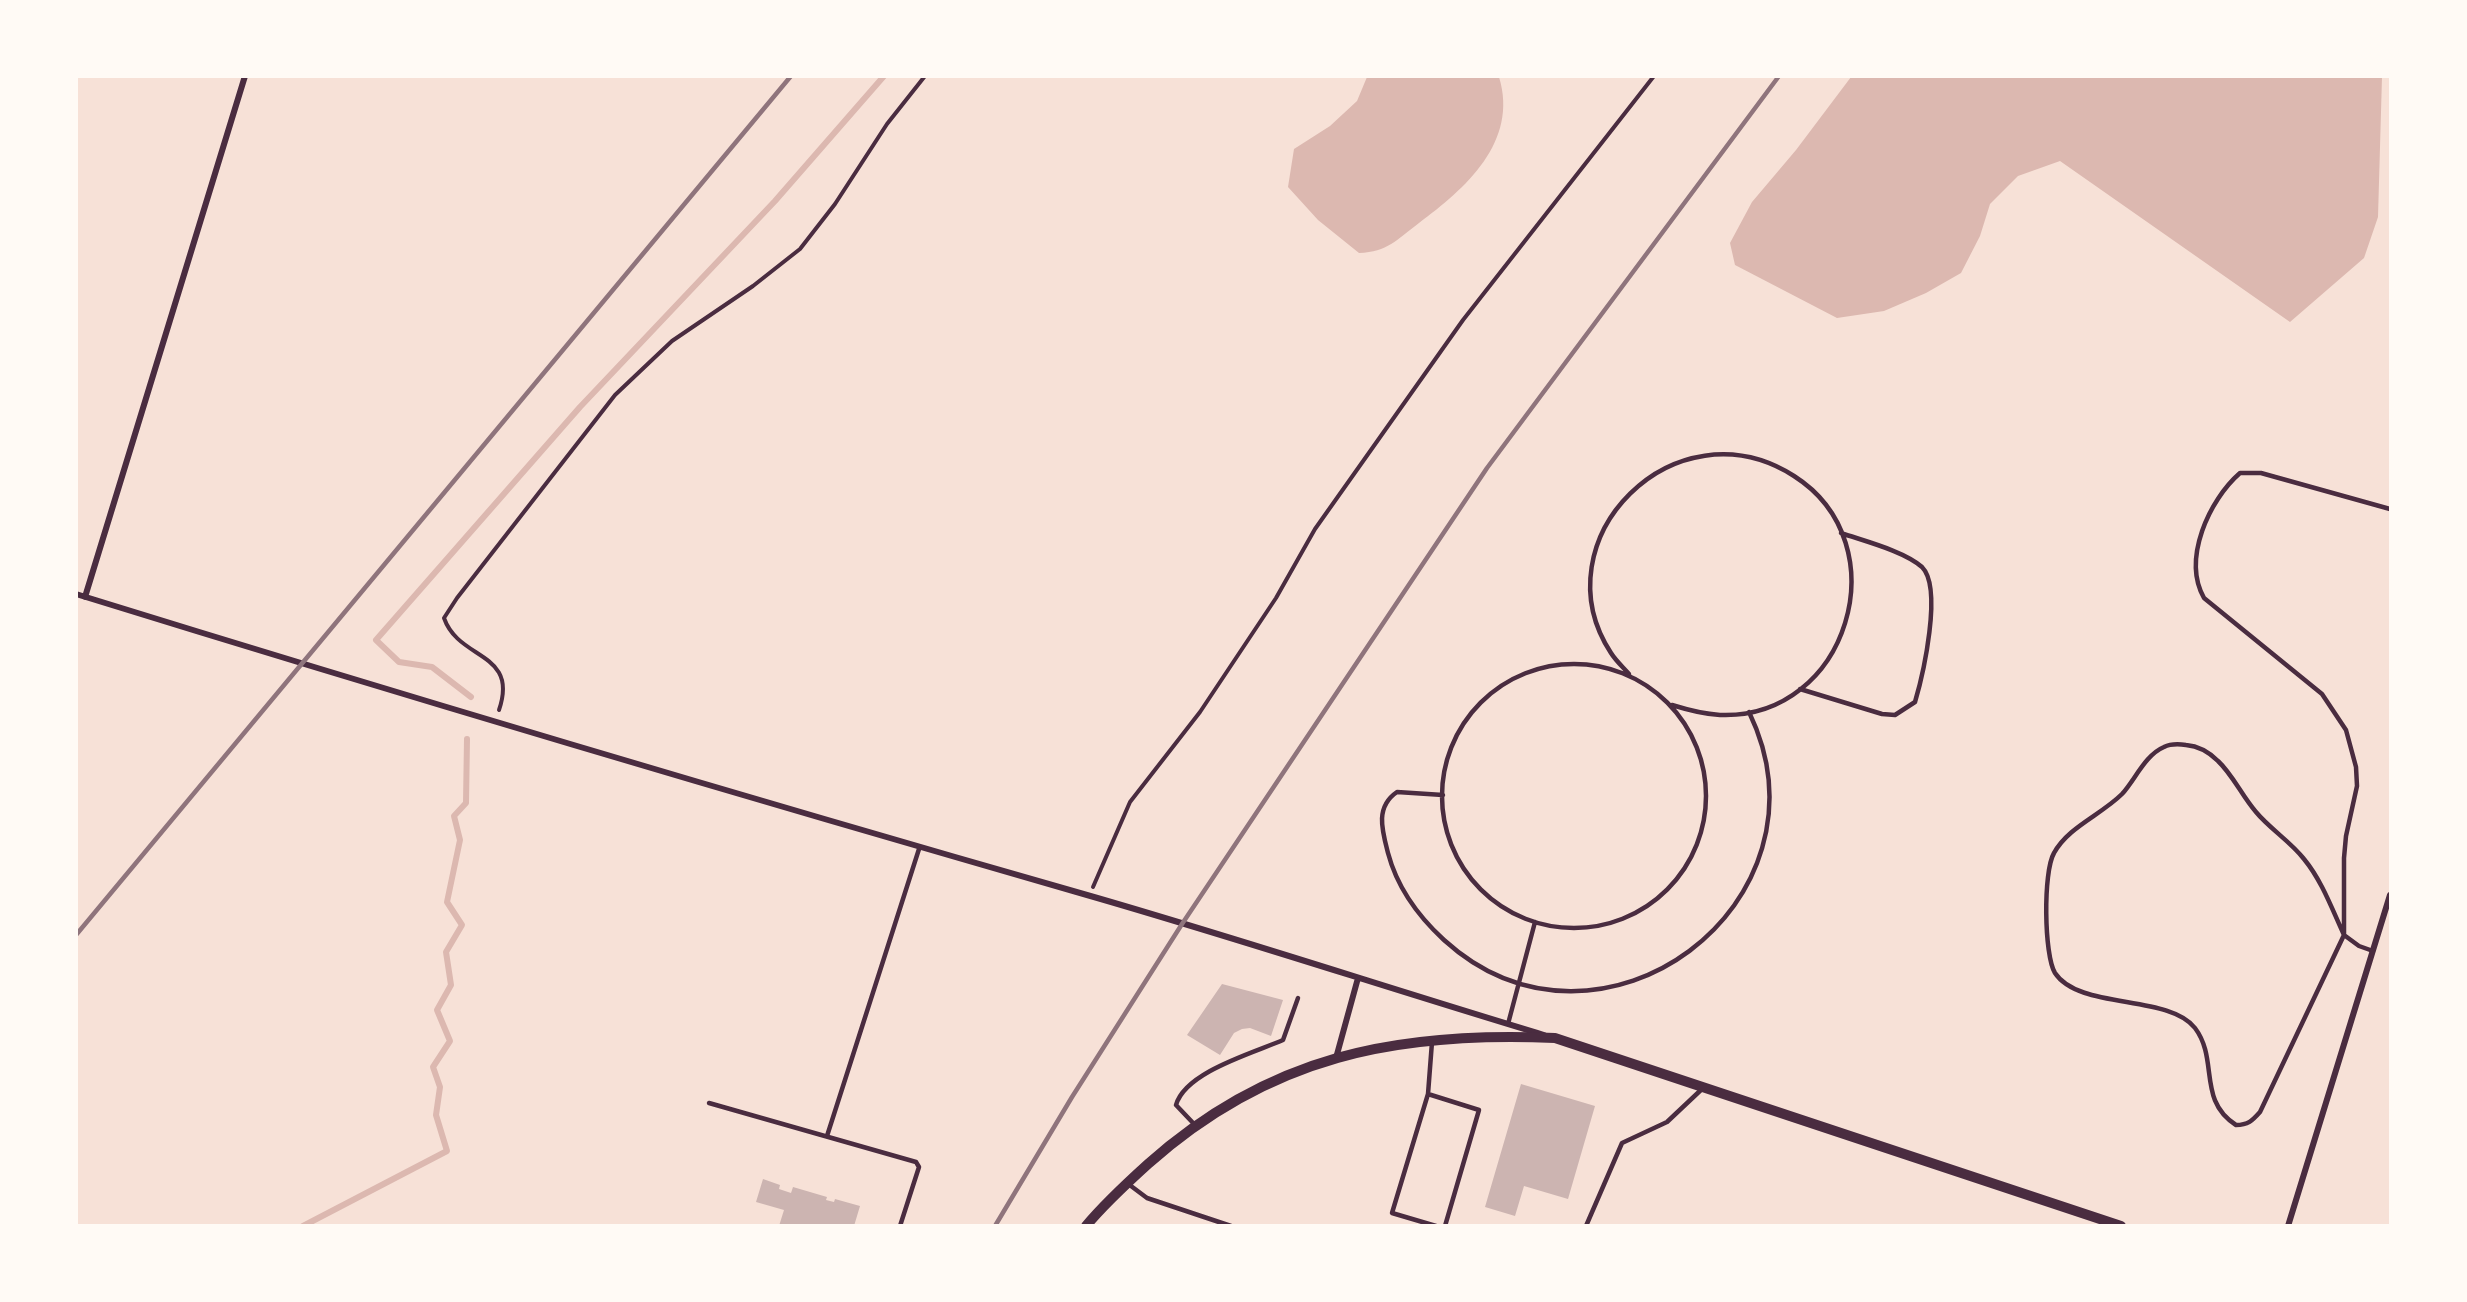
<!DOCTYPE html>
<style>
body{margin:0}
#map{position:relative;width:2467px;height:1302px;overflow:hidden;background:#f7e1d7;font-family:"Fira Sans Condensed",sans-serif}
canvas{display:block}
.frame{position:absolute;inset:0;border:78px solid #fffaf5;pointer-events:none}
</style>
<div id="map">
<canvas width="2467" height="1302"></canvas>
<div class="frame"></div>
</div>
<script>
const ctx = document.querySelector('canvas').getContext('2d');
ctx.lineJoin = 'round';
function paint(path, color) {
  ctx.fillStyle = color;
  ctx.fill(path, 'evenodd');
}
function stroke(path, color, width, dash) {
  ctx.strokeStyle = color;
  ctx.lineWidth = width;
  ctx.lineCap = dash ? 'butt' : 'round';
  ctx.setLineDash(dash || []);
  ctx.stroke(path);
}
const water = new Path2D(`
 M1367,77H1499C1519,142 1465,189 1419,223C1396,240 1388,252 1359,253L1318,220L1288,187L1294,149L1330,126L1357,101Z
 M2382,77L2378,217L2364,258L2290,322L2060,161L2018,176L1990,204L1980,236L1961,273L1926,293L1884,311L1837,318L1735,265L1730,243L1752,202L1796,150L1851,77Z`);
const stream = new Path2D(`
 M471,697L432,667L399,662L376,640L580,407L775,201L884,76
 M303,1226L447,1151L436,1115L440,1087L433,1067L450,1041L437,1010L451,985L446,952L462,925L447,902L460,840L454,816L466,803L467,739`);
const building = new Path2D(`
 M1222,984L1283,1000L1271,1036L1250,1028L1242,1029L1234,1033L1220,1055L1187,1035Z
 M1521,1084L1595,1106L1568,1199L1524,1186L1515,1216L1485,1207Z
 M763,1179L780,1185L779,1189L791,1193L793,1187L827,1197L826,1200L834,1202L835,1199L860,1206L854,1226H779L784,1210L756,1202Z`);
const path = new Path2D(`
 M499,710C519,651 459,661 444,618L457,598L615,395L672,341L753,286L800,249L835,204L887,124L925,76
 M1093,887L1130,802L1200,712L1276,598L1315,529L1463,320L1654,76`);
const service = new Path2D(`
 M1442 796a132 132 0 1 1 264 0a132 132 0 1 1-264 0Z
 M1629,674C1623,667 1616,661 1611,653C1537,540 1675,400 1794,476C1901,544 1848,720 1720,715C1703,714 1688,710 1672,705
 M1800,689L1882,714L1895,715L1915,702C1923,675 1943,588 1922,567C1904,551 1864,541 1841,533
 M1443,795L1397,792C1375,807 1382,830 1388,853C1397,887 1419,917 1444,940C1600,1082 1841,903 1749,712
 M2373,951L2359,946L2344,935C2332,909 2322,881 2304,859C2290,841 2270,829 2256,812C2242,796 2233,775 2218,761C2209,752 2198,746 2186,745C2179,744 2170,744 2164,747C2145,755 2135,780 2122,794C2101,815 2068,827 2054,853C2043,872 2044,955 2055,973C2079,1010 2169,994 2195,1028C2219,1060 2197,1100 2236,1125C2248,1125 2252,1121 2260,1112L2344,935V858L2346,836L2357,786L2356,767L2346,730L2322,694L2204,598C2182,559 2209,500 2240,473H2261L2390,509
 M1508,1024L1535,922
 M1432,1042L1428,1094L1392,1213L1436,1226
 M1428,1094L1479,1110L1445,1226
 M709,1103L916,1162L919,1167L900,1226
 M1195,1125L1176,1105C1185,1072 1253,1053 1283,1040L1298,998
 M827,1136L919,849
 M1127,1183L1147,1198L1231,1226
 M1586,1226L1622,1143L1667,1122L1702,1089`);
const minor = new Path2D(`
 M76,594C412,698 749,798 1087,895C1240,939 1391,989 1544,1035
 M85,597L245,76
 M1336,1058L1358,978
 M2288,1226L2390,895`);
const tertiary = new Path2D(`
 M1086,1226C1105,1203 1127,1183 1148,1164C1269,1056 1397,1031 1555,1038L2121,1226`);
const rail = new Path2D(`
 M76,935L791,76
 M995,1226L1072,1097L1182,924L1487,468L1779,76`);
paint(water, '#dcb8b0');
stroke(stream, '#dcb8b0', 6);
paint(building, '#ccb4b1');
stroke(path, '#4a2c40', 4);
stroke(service, '#4a2c40', 4.5);
stroke(minor, '#4a2c40', 6);
stroke(tertiary, '#4a2c40', 10);
stroke(rail, '#8f747c', 4.5);
</script>
